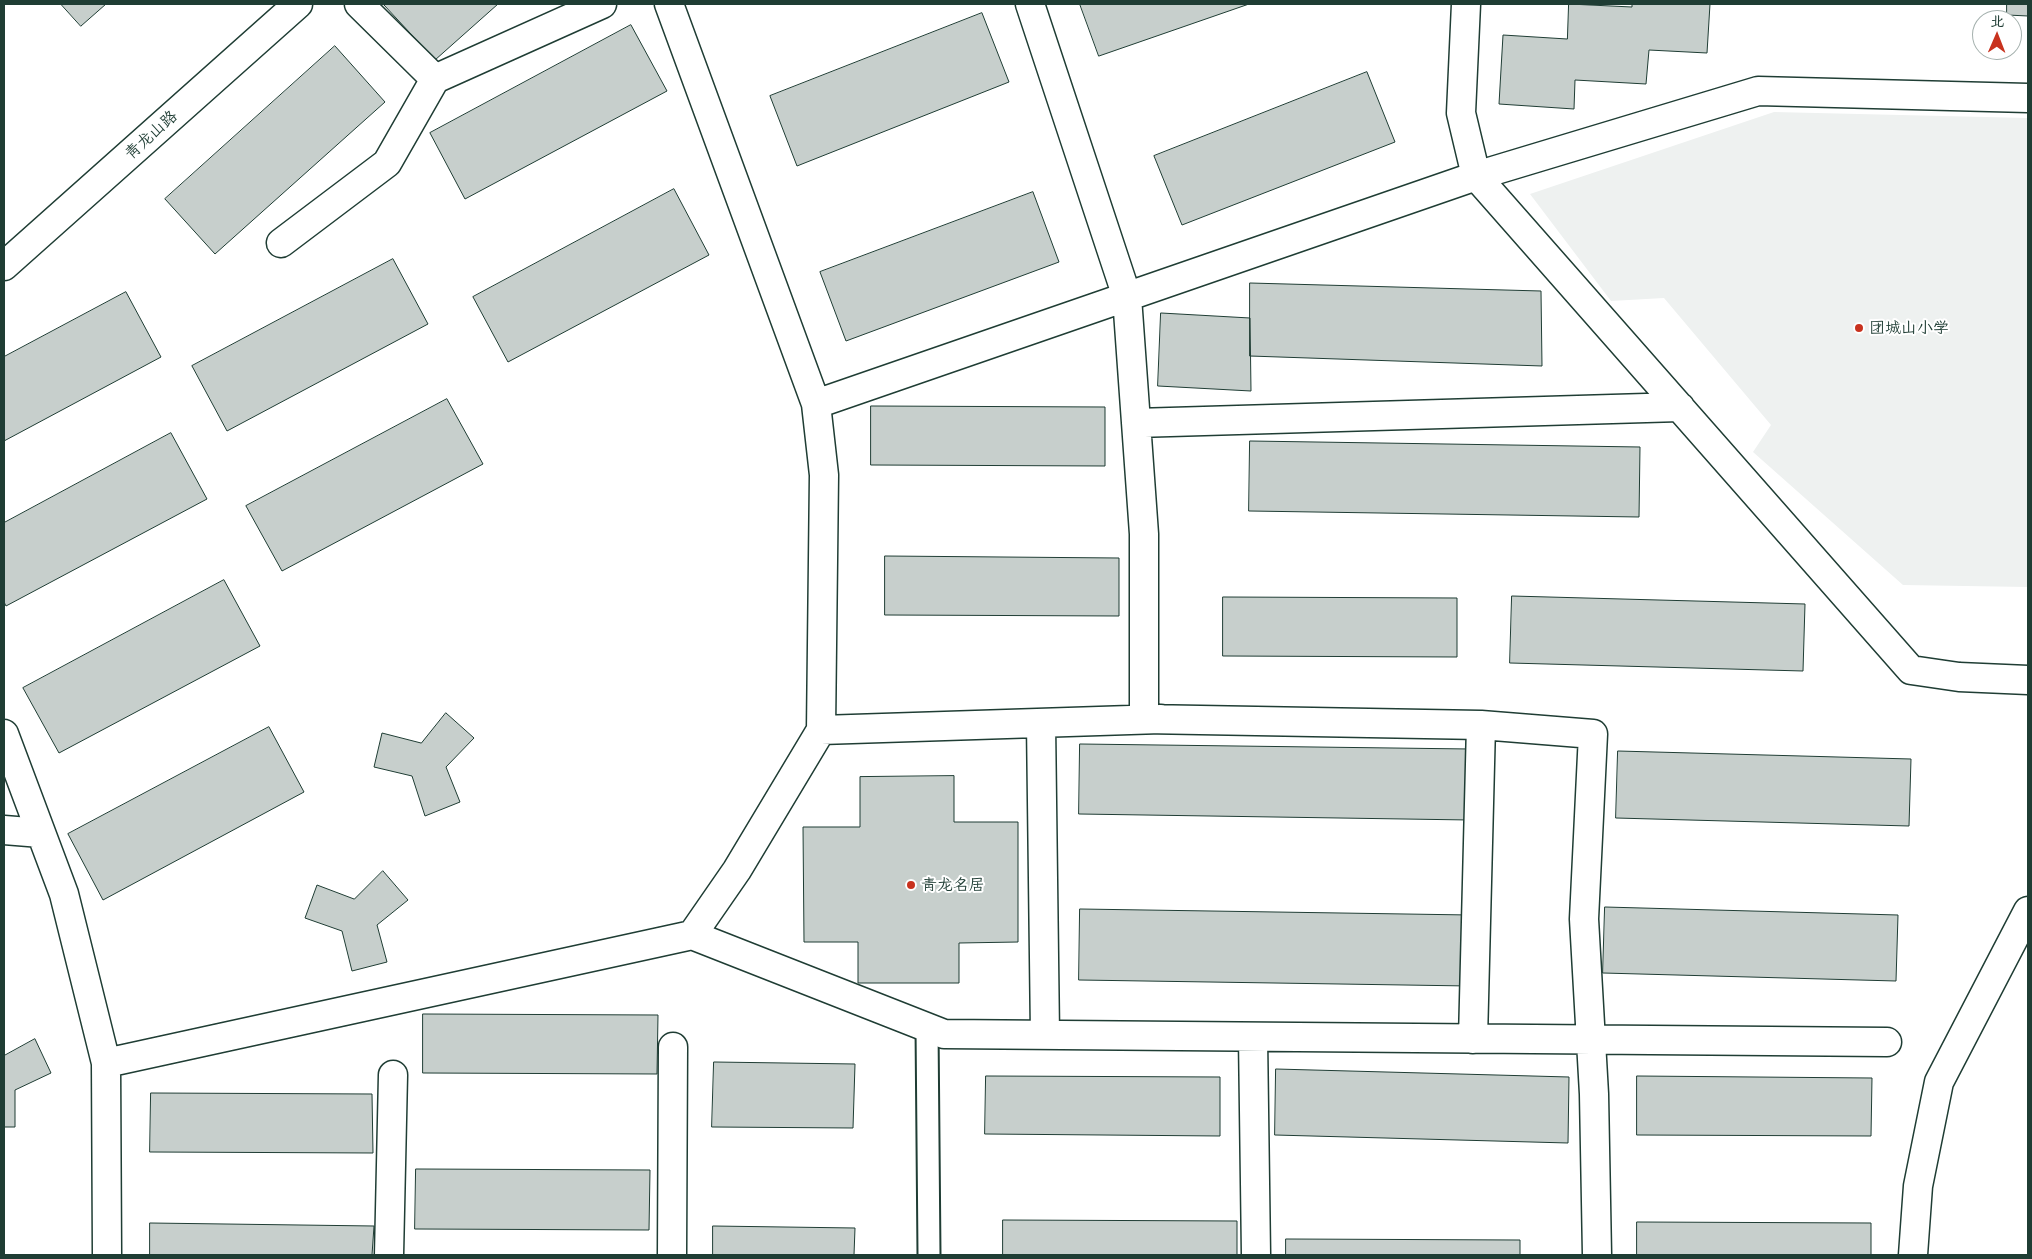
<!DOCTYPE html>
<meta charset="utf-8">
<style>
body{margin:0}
#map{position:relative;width:2032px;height:1259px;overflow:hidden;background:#fff;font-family:Mali,"LXGW WenKai TC",sans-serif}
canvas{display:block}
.frame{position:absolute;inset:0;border:5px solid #1f3d34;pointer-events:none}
.north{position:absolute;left:1972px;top:10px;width:50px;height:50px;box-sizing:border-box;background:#fff;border:1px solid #a5b1ae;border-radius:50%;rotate:1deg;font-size:14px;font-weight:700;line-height:20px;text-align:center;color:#1f3d34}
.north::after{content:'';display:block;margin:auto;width:18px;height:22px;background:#c8321e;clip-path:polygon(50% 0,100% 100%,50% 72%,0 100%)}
</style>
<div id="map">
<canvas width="2032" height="1259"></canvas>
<div class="frame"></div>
<div class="north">北</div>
</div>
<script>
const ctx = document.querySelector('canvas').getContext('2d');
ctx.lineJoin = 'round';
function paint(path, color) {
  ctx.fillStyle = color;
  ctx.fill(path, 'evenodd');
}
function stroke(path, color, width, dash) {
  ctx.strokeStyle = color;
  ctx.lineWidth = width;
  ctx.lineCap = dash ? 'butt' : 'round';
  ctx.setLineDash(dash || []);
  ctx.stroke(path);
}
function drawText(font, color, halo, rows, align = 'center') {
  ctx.font = font + ' Mali,"LXGW WenKai TC",sans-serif';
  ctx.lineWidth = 4;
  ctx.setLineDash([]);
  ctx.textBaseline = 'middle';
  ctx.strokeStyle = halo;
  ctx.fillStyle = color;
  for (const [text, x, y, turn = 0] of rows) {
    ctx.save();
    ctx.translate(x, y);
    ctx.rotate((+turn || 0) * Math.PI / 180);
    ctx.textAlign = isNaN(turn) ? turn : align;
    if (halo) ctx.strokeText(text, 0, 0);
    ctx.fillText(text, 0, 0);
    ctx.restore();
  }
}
const built = new Path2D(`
 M1774,112L2028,118V587L1903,585L1753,452L1771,425L1664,298L1611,301L1530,194Z`);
const building = new Path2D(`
 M61,4H106L81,26Z
 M386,4H498L435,60L384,5Z
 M1080,4H1249L1099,56Z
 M1569,4L1632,7V4H1710L1707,53L1649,50L1646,84L1575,80L1574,109L1499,104L1503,35L1567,39Z
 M2007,4H2028V16L2007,15Z
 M982,13L1009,82L797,166L770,96Z
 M631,25L667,91L465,199L430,133Z
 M335,46L385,102L215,254L165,199Z
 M1367,72L1395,142L1182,225L1154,156Z
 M674,189L709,255L508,362L473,297Z
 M1033,192L1059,262L846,341L820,272Z
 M393,259L428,324L227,431L192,366Z
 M1250,283L1541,291L1542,366L1250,356Z
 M126,292L161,357L4,441V357Z
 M1161,313L1250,318L1251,391L1158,386Z
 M447,399L483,464L282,571L246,506Z
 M871,406L1105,407V466L871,465Z
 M171,433L207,499L6,606L4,602V523Z
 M1250,441L1640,447L1639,517L1249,511Z
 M885,556L1119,558V616L885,615Z
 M224,580L260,646L59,753L23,688Z
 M1512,596L1805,604L1803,671L1510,663Z
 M1223,597L1457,598V657L1223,656Z
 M446,713L474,738L446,767L460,802L425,816L412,776L374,767L382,733L421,743Z
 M269,727L304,792L103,900L68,834Z
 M1080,744L1470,749L1469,820L1079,814Z
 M1618,751L1911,759L1909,826L1616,818Z
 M954,776V822H1018V942L959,943V983H858V942H804L803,827H860V777Z
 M383,871L408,900L377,925L387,962L352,971L342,931L305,918L317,885L354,899Z
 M1605,907L1898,915L1896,981L1603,973Z
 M1080,909L1470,915L1469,986L1079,980Z
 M423,1014L658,1015L657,1074L423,1073Z
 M35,1039L51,1073L15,1090V1127H4V1056Z
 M714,1062L855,1064L853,1128L712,1127Z
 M1276,1069L1569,1077L1568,1143L1275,1135Z
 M986,1076L1220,1077V1136L985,1134Z
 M1637,1076L1872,1078L1871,1136L1637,1135Z
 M151,1093L372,1094L373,1153L150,1152Z
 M416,1169L650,1170L649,1230L415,1229Z
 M1003,1220L1237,1221V1255H1003Z
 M1637,1222L1871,1223V1255H1637Z
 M150,1223L374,1226L372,1255H150Z
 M713,1226L855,1228L854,1255H713Z
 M1286,1239L1520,1240V1255H1286Z`);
const pedestrian = new Path2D(`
 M927,1027L929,1255`);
const minor = new Path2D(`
 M1030,4L1127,297L1144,534V719L1481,725
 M1466,4L1461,113L1476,176L1911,670L1959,677L2028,680
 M435,79L602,4
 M281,243L387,163L435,79L359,4
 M816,404L1476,176L1758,91L2028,98
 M1136,423L1680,407
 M1041,723L1045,1035
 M821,730L1161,719
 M4,734L64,894L106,1063L107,1255
 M4,830L41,833
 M692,935L944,1034L1887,1042
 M1253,1037L1256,1255
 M1473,1039L1481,725L1593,734L1584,919L1594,1094L1597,1255
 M106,1063L692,935L737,870L821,730L824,475L816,404L669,4
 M389,1255L393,1075
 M672,1255L673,1047
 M1913,1255L1918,1186L1939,1082L2028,911`);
const tertiary = new Path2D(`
 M4,266L298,4`);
const markers = [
 [1859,328,5,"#c8321e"],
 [911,885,5,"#c8321e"]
];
const streetNames = [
 ["青龙山路",151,135,-42]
];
const poiNames = [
 ["团城山小学",1869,328],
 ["青龙名居",921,885]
];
paint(built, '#eef1f0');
paint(building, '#c7cfcc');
stroke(building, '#1f3d34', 1);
stroke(pedestrian, '#1f3d34', 25);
stroke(minor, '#1f3d34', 31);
stroke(tertiary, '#1f3d34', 31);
stroke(pedestrian, '#fff', 21);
stroke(minor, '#fff', 28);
stroke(tertiary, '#fff', 28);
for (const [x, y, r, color] of markers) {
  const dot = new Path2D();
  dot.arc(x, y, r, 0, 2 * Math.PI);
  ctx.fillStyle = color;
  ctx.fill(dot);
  stroke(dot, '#fff', 2);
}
drawText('16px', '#1f3d34', '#fff', streetNames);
drawText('16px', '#1f3d34', '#fff', poiNames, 'left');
</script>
